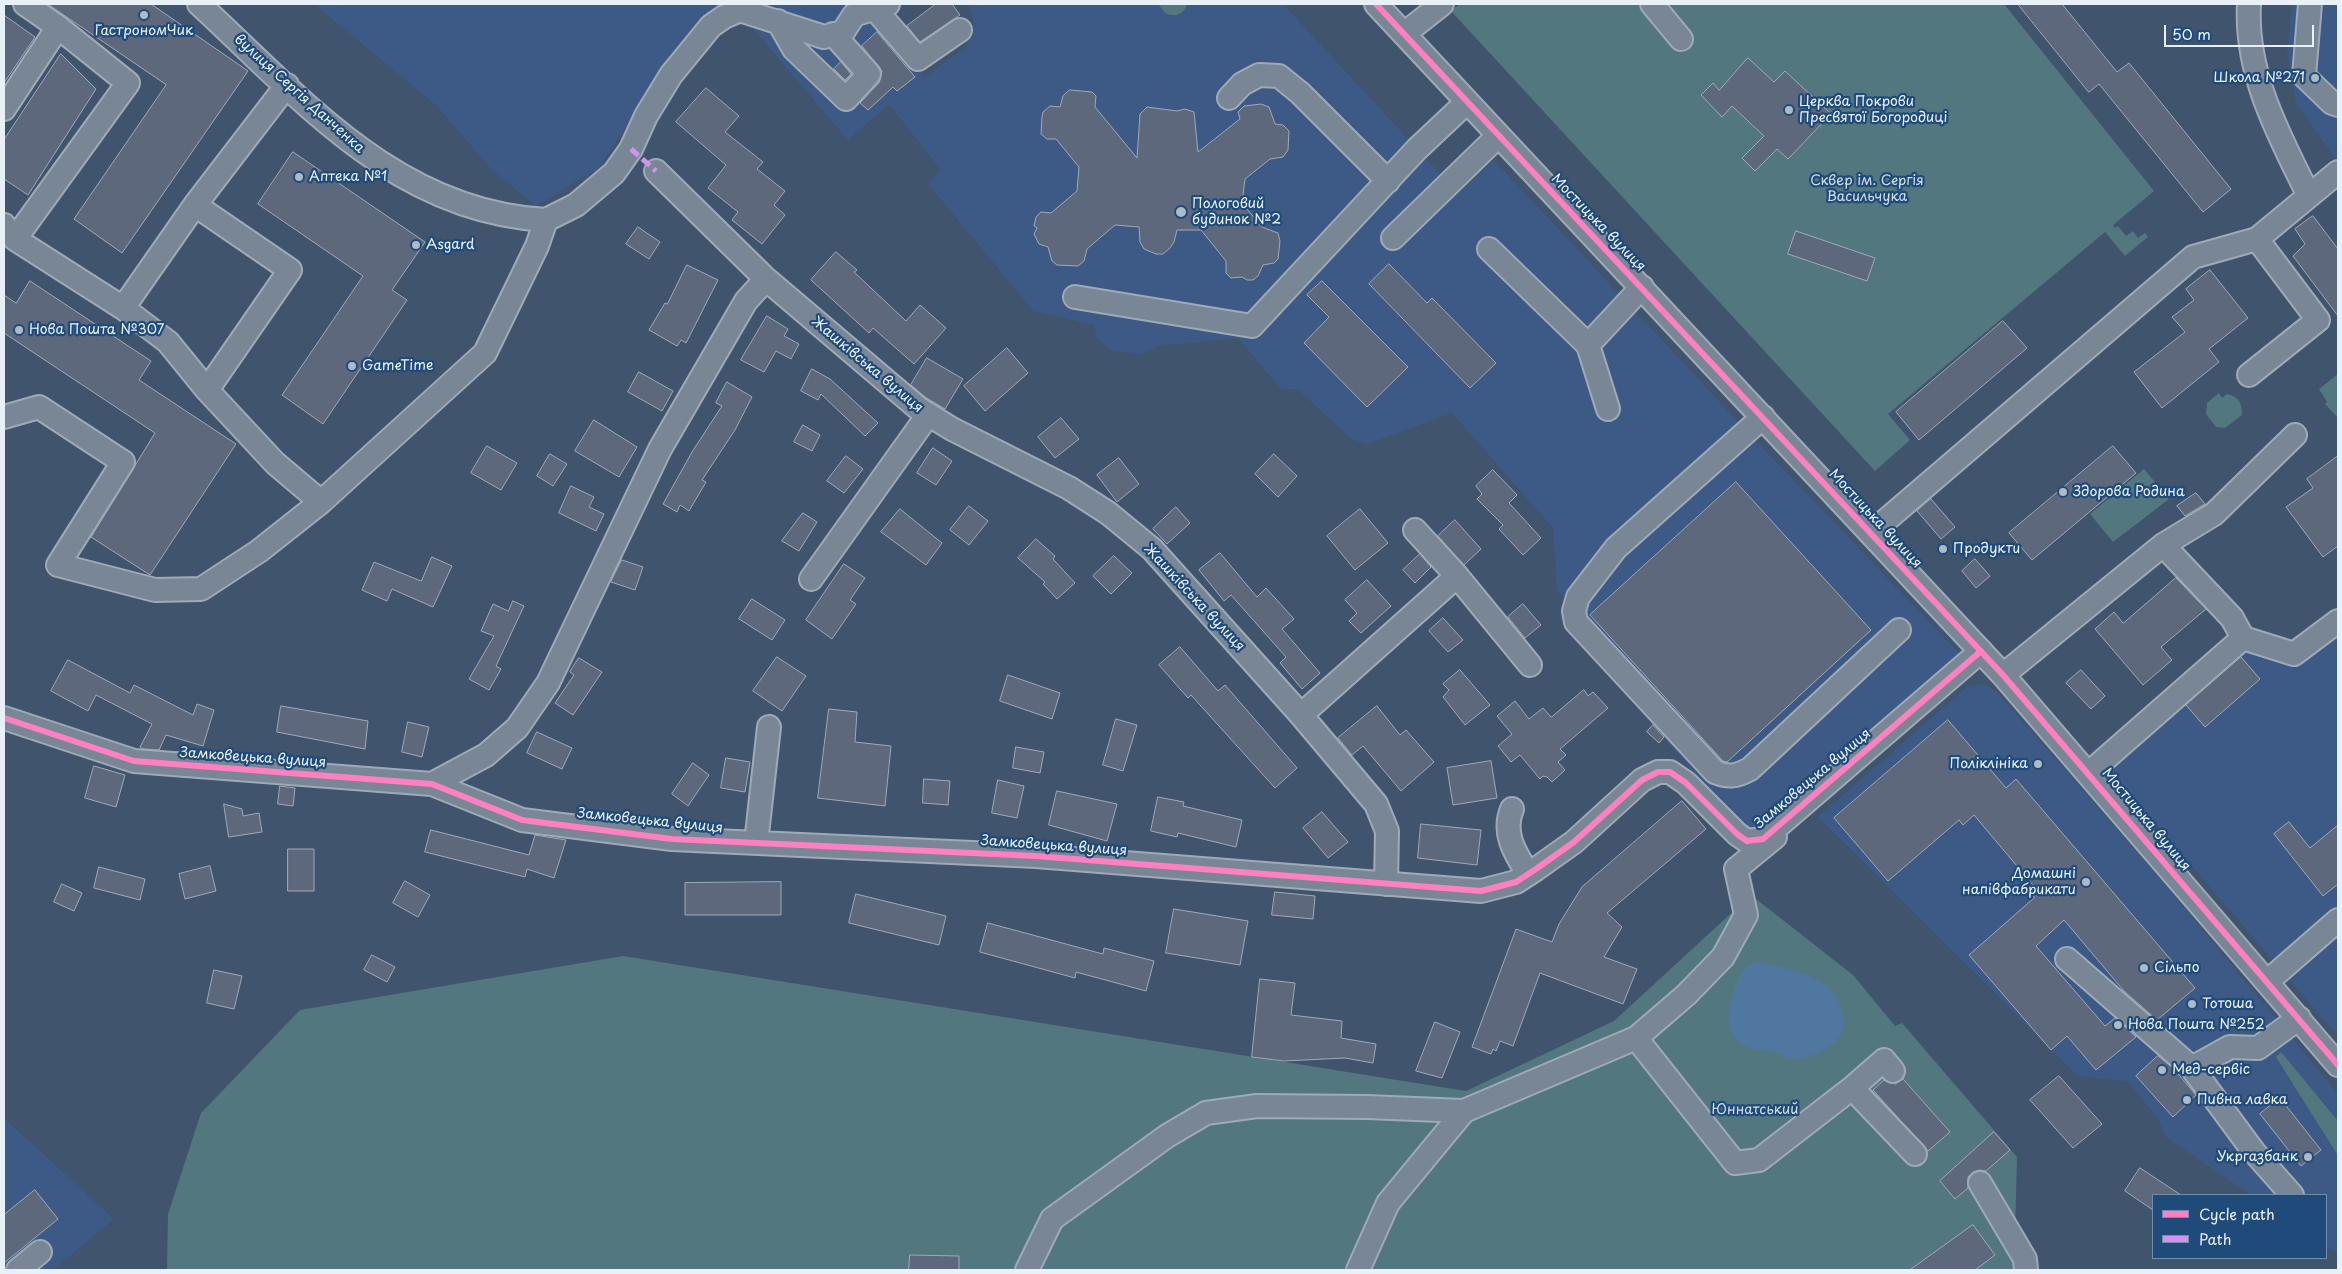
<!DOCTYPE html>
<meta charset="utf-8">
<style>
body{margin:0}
#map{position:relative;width:2342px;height:1274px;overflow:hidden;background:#40546d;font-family:"Playpen Sans",sans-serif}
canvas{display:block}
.frame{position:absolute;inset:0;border:5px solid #e8f1f8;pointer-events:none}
.legend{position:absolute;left:2152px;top:1194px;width:175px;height:65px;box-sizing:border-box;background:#1f4a7a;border:1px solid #6f8dac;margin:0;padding:6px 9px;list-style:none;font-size:15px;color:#e8f1f8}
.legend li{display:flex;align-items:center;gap:10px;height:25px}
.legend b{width:25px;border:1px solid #6f8dac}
.scale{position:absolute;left:2164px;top:25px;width:150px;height:22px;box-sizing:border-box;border:2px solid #e8f1f8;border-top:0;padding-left:6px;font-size:15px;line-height:18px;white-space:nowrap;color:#e8f1f8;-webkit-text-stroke:4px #1f4a7a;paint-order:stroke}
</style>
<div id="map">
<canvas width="2342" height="1274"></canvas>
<div class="frame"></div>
<ul class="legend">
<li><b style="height:6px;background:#ff80c0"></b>Cycle path</li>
<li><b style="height:6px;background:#d193ec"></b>Path</li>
</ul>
<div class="scale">50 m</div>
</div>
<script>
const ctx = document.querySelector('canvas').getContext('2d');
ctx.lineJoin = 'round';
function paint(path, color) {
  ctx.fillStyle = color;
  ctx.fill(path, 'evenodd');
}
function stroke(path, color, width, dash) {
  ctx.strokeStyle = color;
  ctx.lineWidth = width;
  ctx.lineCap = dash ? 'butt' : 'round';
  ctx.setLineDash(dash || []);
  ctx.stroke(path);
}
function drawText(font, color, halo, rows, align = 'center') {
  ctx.font = font + ' "Playpen Sans",sans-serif';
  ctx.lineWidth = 4.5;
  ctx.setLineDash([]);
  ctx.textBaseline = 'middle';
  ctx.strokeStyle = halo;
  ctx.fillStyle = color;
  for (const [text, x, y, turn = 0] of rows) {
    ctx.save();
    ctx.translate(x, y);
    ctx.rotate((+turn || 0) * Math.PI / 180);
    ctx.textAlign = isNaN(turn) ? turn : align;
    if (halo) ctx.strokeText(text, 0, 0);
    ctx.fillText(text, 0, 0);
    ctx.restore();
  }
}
const built = new Path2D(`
 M314,4H726L707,13L656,79L599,168L536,206L492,170L437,106Z
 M732,4H861L925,77L968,45L963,37L975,24L968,4H1283L1458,193L1494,160L1757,442L1966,660L1759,838L1743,832L1664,737L1559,619L1569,604L1557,591L1553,528L1452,413L1368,444L1353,440L1297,389H1281L1238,338L1157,346L1143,354L1112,351L1096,337L1094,325L1033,311L929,185L940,169L889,104L848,140Z
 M2292,4H2338V162L2296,103L2287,52Z
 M2338,634V1036L2106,766L2243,647L2298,664Z
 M1984,684L1996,691L2159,877L2338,1094V1253L2326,1246V1195H2251L2166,1137L2157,1117L2127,1081L2078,1076L1818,817L1968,686Z
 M4,1118L114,1219L53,1270H4Z`);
const green = new Path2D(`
 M1158,4H1187C1184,14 1176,17 1166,14Z
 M1460,4H2004L2154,191L2113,225L2115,228L2118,226L2126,236L2133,231L2138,238L2145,233L2148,237L2125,256L2105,232L1888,414L1910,440L1875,471L1451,11Z
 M2338,374V416L2337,417L2325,404L2327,402L2319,389Z
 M2219,393L2222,398L2227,394C2239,397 2242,403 2242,415L2225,428L2216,427L2206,414L2207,403Z
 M2144,469L2169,499L2113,542L2090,514Z
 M1751,895L1853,975L1895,1026L1902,1023L2017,1157L2014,1270H167L168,1214L201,1113L300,1010L623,956L1466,1091L1614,1021Z
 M2281,1052L2338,1121L2337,1154L2276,1057Z`);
const water = new Path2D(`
 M1756,962C1777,965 1798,970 1816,979C1835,988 1853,1017 1839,1037C1831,1049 1812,1056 1799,1060C1790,1058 1782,1055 1773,1052C1764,1050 1755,1051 1747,1047C1715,1031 1733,990 1744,968Z`);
const building = new Path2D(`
 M48,4H151L248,71L122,253L74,219L166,85Z
 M936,4H952L960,15L920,42L907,26Z
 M2018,4H2062L2117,72L2129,63L2231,189L2203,212L2099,84L2089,92Z
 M4,15L35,37L4,83Z
 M877,32L915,77L897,91L893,87L868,110L860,103L879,83L882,71L862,46Z
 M61,54L96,89L28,195L4,179V140Z
 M1748,58L1774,82L1785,71L1831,114L1788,159L1777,149L1755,171L1742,158L1764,136L1732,106L1722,117L1701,95L1713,83L1719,90Z
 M841,62L851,74L845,80L834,69Z
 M706,88L739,116L725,132L763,162L757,169L785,191L774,205L785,215L762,244L732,220L738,212L708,188L726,165L676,122Z
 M1070,90L1092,92L1096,96L1095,107L1137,158L1140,114L1147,107L1177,111L1185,109L1194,112L1198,152L1240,119L1238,112L1244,106L1261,104L1269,107L1275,124L1283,125L1289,131L1288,150L1283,157L1270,159L1245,179L1242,203L1262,227L1278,233L1280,241L1278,259L1274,263L1263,265L1258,276L1253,280H1247L1242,277L1231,278L1226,273V261L1201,230H1177L1174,242L1170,248L1163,254H1156L1144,249L1140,242L1139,227L1115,225L1087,249L1084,261L1078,266L1057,265L1052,261L1048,247L1039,244L1034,234L1037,228L1034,226L1036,217L1041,212L1051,213L1077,191L1079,167L1056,139H1047L1041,134L1042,117L1043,112L1050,106L1060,107L1063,96Z
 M293,152L425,242L392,290L407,300L323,424L282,395L363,276L258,204Z
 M2313,216L2338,249V316L2293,256L2305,244L2295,229Z
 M638,227L660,242L649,259L626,244Z
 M1796,231L1875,258L1867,281L1788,254Z
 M836,252L857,270L854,272L906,321L920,305L946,328L914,364L873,328L869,333L811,280Z
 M1389,264L1427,303L1432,298L1496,363L1470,388L1369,284Z
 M687,265L718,280L686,343L681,340L677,346L649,330L665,303L667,304Z
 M2210,270L2248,318L2209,349L2219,362L2162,408L2134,372L2185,332L2172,317L2194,300L2186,289Z
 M30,281L151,361L139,380L236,444L150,575L91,537L155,433L4,333V295L16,303Z
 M1322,281L1408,367L1367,407L1304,343L1329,317L1307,295Z
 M767,316L788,329L784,336L799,344L791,359L776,351L764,372L741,360Z
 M2003,321L2027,348L1919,440L1896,412Z
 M1007,348L1028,373L985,411L964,386Z
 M927,358L963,379L945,409L925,397L911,385Z
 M812,369L830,379L878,423L865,436L821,394L818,400L801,391Z
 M639,372L673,391L662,411L628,392Z
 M727,382L752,397L735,430L702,480L706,482L689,511L680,505L677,512L663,504L692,452L722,406L716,403Z
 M1061,418L1079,439L1055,458L1038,437Z
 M594,420L637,447L619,477L575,451Z
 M803,425L820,435L812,451L794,442Z
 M487,446L517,463L501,490L471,473Z
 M2113,446L2136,473L2032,560L2009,533Z
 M933,448L952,461L936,485L917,473Z
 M550,454L567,464L553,486L537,476Z
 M1274,454L1297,476L1278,497L1255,474Z
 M846,456L863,469L844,493L827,481Z
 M2338,456V546L2323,557L2286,507L2313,488L2307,479Z
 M1119,458L1139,484L1117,502L1097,475Z
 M1493,470L1517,495L1509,503L1541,538L1523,555L1499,529L1503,525L1477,499L1482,494L1476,486Z
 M1736,482L1871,630L1727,762L1723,761L1590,615Z
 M571,486L594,497L589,507L604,514L596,531L559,513Z
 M2196,493L2205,504L2185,516L2177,506Z
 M1931,499L1955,527L1941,539L1917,511Z
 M969,506L988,521L969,545L950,530Z
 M1176,507L1190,523L1167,544L1153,529Z
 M900,509L942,543L926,565L881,532Z
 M1360,509L1388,543L1355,570L1327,536Z
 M803,513L817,522L799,551L782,541Z
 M1455,520L1481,549L1464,565L1438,536Z
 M1036,539L1055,556L1053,559L1075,583L1057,599L1043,584L1045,582L1018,558Z
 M1220,553L1257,597L1266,588L1294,619L1282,629L1320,673L1302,689L1280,663L1286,657L1231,595L1224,601L1199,570Z
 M1420,554L1431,567L1415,583L1403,570Z
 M1114,556L1132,573L1111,594L1093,576Z
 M432,557L452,566L433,607L392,589L387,601L362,590L374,562L421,581Z
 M1975,559L1990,576L1976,588L1962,571Z
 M622,560L643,567L635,590L611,582Z
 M844,564L865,578L850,600L856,604L832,639L806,620Z
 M2176,578L2206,609L2161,647L2172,660L2143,685L2095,629L2114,612L2123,623Z
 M1367,580L1391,606L1361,633L1349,621L1357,613L1345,600Z
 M752,599L785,620L772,640L739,619Z
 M513,601L524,606L496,666L501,669L489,690L469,679L494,636L481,631L493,604L508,611Z
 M1523,604L1541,625L1525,638L1508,617Z
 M1443,618L1463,640L1448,652L1429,631Z
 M1180,647L1218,691L1225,685L1297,768L1275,788L1191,695L1188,698L1159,665Z
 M777,657L806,676L782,711L753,691Z
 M2241,657L2260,679L2205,727L2186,705Z
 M579,658L602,672L573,715L555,703L574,675L570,672Z
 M68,660L130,693L134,685L193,715L197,704L214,710L203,746L166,735L159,750L143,749L140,747L152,724L96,695L88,711L51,691Z
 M1460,670L1490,705L1465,725L1443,697L1449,690L1443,684Z
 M2081,670L2105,696L2091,709L2066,683Z
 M1008,675L1060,693L1052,719L1000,701Z
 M1584,690L1588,696L1593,692L1608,708L1560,749L1566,755L1558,762L1565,770L1552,782L1547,777L1543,776L1540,779L1520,755L1511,762L1498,746L1512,734L1497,716L1515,701L1529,719L1543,708L1551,717Z
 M281,706L368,721L365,749L277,732Z
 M1377,706L1400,735L1406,730L1434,762L1401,791L1363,746L1352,755L1338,738Z
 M829,709L857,712L855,742L891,746L885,806L818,798Z
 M1116,719L1137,725L1123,771L1103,765Z
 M1948,720L2006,788L2016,779L2195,988L2157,1020L2124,991L2064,920L2036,946L2105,1026L2115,1018L2136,1037L2096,1070L2067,1036L2051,1050L1969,955L2034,898L2033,885L1974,815L1963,825L1959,820L1888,881L1834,818Z
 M408,722L429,727L422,757L402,752Z
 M1653,725L1664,737L1659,743L1647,732Z
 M537,732L572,748L562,769L527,753Z
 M1016,747L1044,752L1040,773L1013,768Z
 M726,758L750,762L745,792L721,788Z
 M1491,761L1497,798L1453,805L1447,768Z
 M693,763L709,775L688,806L672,794Z
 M94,766L125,775L116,807L85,798Z
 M924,779L950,781L948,805L923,803Z
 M998,780L1024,786L1017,818L992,813Z
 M280,786L295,788L293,806L278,804Z
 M1057,791L1117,804L1107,841L1049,825Z
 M1158,797L1184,802L1183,806L1242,820L1236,847L1178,833L1177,837L1151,831Z
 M1682,801L1706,829L1607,913L1622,927L1604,957L1637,969L1623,1004L1540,973L1513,1046L1500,1041L1496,1051L1493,1049L1491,1054L1472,1047L1516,929L1552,942L1559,924L1582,887Z
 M224,804L242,809L243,816L259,813L262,832L229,837Z
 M1322,812L1348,842L1328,858L1303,828Z
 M2289,822L2310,848L2338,825V884L2323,896L2274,834Z
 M1421,824L1481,830L1477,865L1418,858Z
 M431,830L529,855L535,835L566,840L554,878L527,869L525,877L425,852Z
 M288,849H314V891H288Z
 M210,866L216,891L185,899L179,874Z
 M99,867L145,879L140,900L94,888Z
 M405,881L430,895L418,917L393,903Z
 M781,882V915H685V883Z
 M62,884L82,893L74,911L54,902Z
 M1275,892L1315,896L1313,919L1272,915Z
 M856,894L946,916L939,945L849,923Z
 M1174,909L1248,921L1240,965L1166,953Z
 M988,923L1103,954L1104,948L1154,961L1146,991L1076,972L1075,978L980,952Z
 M372,955L395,967L387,982L364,970Z
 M214,970L242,976L234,1009L207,1003Z
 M1260,979L1295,983L1291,1015L1342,1021L1341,1038L1376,1044L1373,1063L1345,1058L1284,1061L1252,1057Z
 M1435,1022L1460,1032L1442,1078L1416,1071Z
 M2158,1056L2173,1068L2196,1095L2173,1117L2136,1076Z
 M2059,1076L2102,1124L2073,1148L2030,1100Z
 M1903,1079L1950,1132L1928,1151L1873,1090L1884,1080L1895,1084Z
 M2280,1098L2321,1150L2301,1166L2260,1114Z
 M1994,1132L2010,1150L1986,1171L1979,1170L1973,1172L1968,1177V1188L1955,1199L1940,1181Z
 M2140,1168L2181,1195H2153V1210L2125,1191Z
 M35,1190L58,1219L4,1263V1215Z
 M1973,1225L1995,1255L1975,1270H1910Z
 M910,1255L959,1256V1270H909Z`);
const minor = new Path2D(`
 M199,4C302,99 396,212 546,220
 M1376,4L2003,675L2338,1065
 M1652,4L1681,39
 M2249,4C2245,74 2279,135 2309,196
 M2310,4L2304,76L2332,103L2338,105
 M874,8L918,59L960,30
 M778,21L794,49L846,99L869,74L833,34
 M1404,34L1442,4
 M1229,98L1242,84L1259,75L1279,76L1300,93L1388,181
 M4,109L58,27
 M656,171L766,279L918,408L952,429L1069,488L1108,513L1152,549L1301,715L1376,804L1387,831L1386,884
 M195,205L290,270L207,390
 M4,225L15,239L123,308L168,342L207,390L275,463L321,502
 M1393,238L1498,136
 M15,239L128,83L58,27L25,4
 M1489,249L1588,345L1642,287
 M1075,297L1252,326L1417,149L1467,102
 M123,308L195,205L287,85
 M1588,345L1608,409
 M2249,375L2318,320L2257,239
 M4,417L39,407L123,462L58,565L155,590L201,589L259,551L321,502L485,353L537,246L546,220L576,205L614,173L631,149L646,116L671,75L711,26L724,17L740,10L824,37L843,32L854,15L888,4
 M1763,417L1616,548L1578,597L1574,611L1576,622L1715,772C1729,778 1737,776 1750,769L1899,630
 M1415,530L1457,576L1530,665
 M1871,533L2193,257L2257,239L2338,172
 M2163,545L2232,618L2243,638L2294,654L2338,621
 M811,579L928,415
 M2003,675L2163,545L2214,514L2295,435
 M1301,715L1457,576
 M4,718L134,761L432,784L522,820L672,839L1036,856L1481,891L1516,882L1536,869L1574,842L1642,780L1658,772H1670L1686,783L1737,834L1747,841L1763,839L1981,651
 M2089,773L2243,638
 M432,784L486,755L517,728L548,683L660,449L746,301L766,279
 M1512,809C1502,833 1515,853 1528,874
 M756,843L769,727
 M2067,959L2192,1068L2230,1047L2258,1048L2299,1018
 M2268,981L2338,920
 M1636,1038L1735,1163L1759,1160L1852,1088L1915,1154
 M2192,1068L2254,1152L2292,1195
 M1852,1088L1884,1060L1893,1071
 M1980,1183L2025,1259L2026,1270
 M18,1270L40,1252
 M1027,1270L1052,1219L1167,1136L1206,1113L1257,1106L1367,1107L1464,1111L1636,1038L1686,995L1723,957L1746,915L1736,869L1775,837
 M1358,1270L1388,1203L1464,1111`);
const quiet = new Path2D(`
 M631,149L656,171`);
const cycleway = new Path2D(`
 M1376,4L2003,675L2338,1065
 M4,718L134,761L432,784L522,820L672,839L1036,856L1481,891L1516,882L1536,869L1574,842L1642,780L1658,772H1670L1686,783L1737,834L1747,841L1763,839L1981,651`);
const markers = [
 [144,15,5,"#adbac7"],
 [2315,78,5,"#adbac7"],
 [1789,110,5,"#adbac7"],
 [299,177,5,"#adbac7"],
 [1181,212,6,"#adbac7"],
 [416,245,5,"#adbac7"],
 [19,330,5,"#adbac7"],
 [352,366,5,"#adbac7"],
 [2063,492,5,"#adbac7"],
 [1943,549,5,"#adbac7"],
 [2038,764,5,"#adbac7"],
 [2086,882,5,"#adbac7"],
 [2144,968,5,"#adbac7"],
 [2192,1004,5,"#adbac7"],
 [2118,1025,5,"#adbac7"],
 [2162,1070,5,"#adbac7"],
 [2187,1100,5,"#adbac7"],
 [2308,1157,5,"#adbac7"]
];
const poiNames = [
 ["ГастрономЧик",144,31,"center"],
 ["Школа №271",2305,78,"right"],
 ["Церква Покрови",1799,102],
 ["Пресвятої Богородиці",1799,118],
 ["Аптека №1",309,177],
 ["Пологовий",1192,204],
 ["будинок №2",1192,220],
 ["Asgard",426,245],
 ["Нова Пошта №307",29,330],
 ["GameTime",362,366],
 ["Здорова Родина",2073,492],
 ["Продукти",1953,549],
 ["Поліклініка",2028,764,"right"],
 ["Домашні",2076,874,"right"],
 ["напівфабрикати",2076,890,"right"],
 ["Сільпо",2154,968],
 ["Тотоша",2202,1004],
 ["Нова Пошта №252",2128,1025],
 ["Мед-сервіс",2172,1070],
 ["Пивна лавка",2197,1100],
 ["Укргазбанк",2298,1157,"right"]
];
const streetNames = [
 ["вулиця Сергія Данченка",299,94,42],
 ["Мостицька вулиця",1598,223,46],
 ["Жашківська вулиця",867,365,40],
 ["Мостицька вулиця",1875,519,47],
 ["Жашківська вулиця",1194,598,47],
 ["Замковецька вулиця",253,758,4],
 ["Замковецька вулиця",1813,779,-40],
 ["Мостицька вулиця",2146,820,50],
 ["Замковецька вулиця",650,821,6],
 ["Замковецька вулиця",1054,846,4]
];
const parkNames = [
 ["Сквер ім. Сергія",1867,181],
 ["Васильчука",1867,197],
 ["Юннатський",1755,1110]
];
paint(built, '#3d5986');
paint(green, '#52777f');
paint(water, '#4f77a0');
paint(building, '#5d687d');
stroke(building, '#9faab7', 1);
stroke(minor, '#9faab7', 26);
stroke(minor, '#798695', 22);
stroke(quiet, '#d193ec', 5, [10, 5]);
stroke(cycleway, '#ff80c0', 6);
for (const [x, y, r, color] of markers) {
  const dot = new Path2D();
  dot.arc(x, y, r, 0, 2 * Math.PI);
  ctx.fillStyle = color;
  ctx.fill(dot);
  stroke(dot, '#1f4a7a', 2);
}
drawText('14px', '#e8f1f8', '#1f4a7a', poiNames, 'left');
drawText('14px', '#e8f1f8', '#1f4a7a', streetNames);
drawText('14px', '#d2dfe6', '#1f4a7a', parkNames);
</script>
